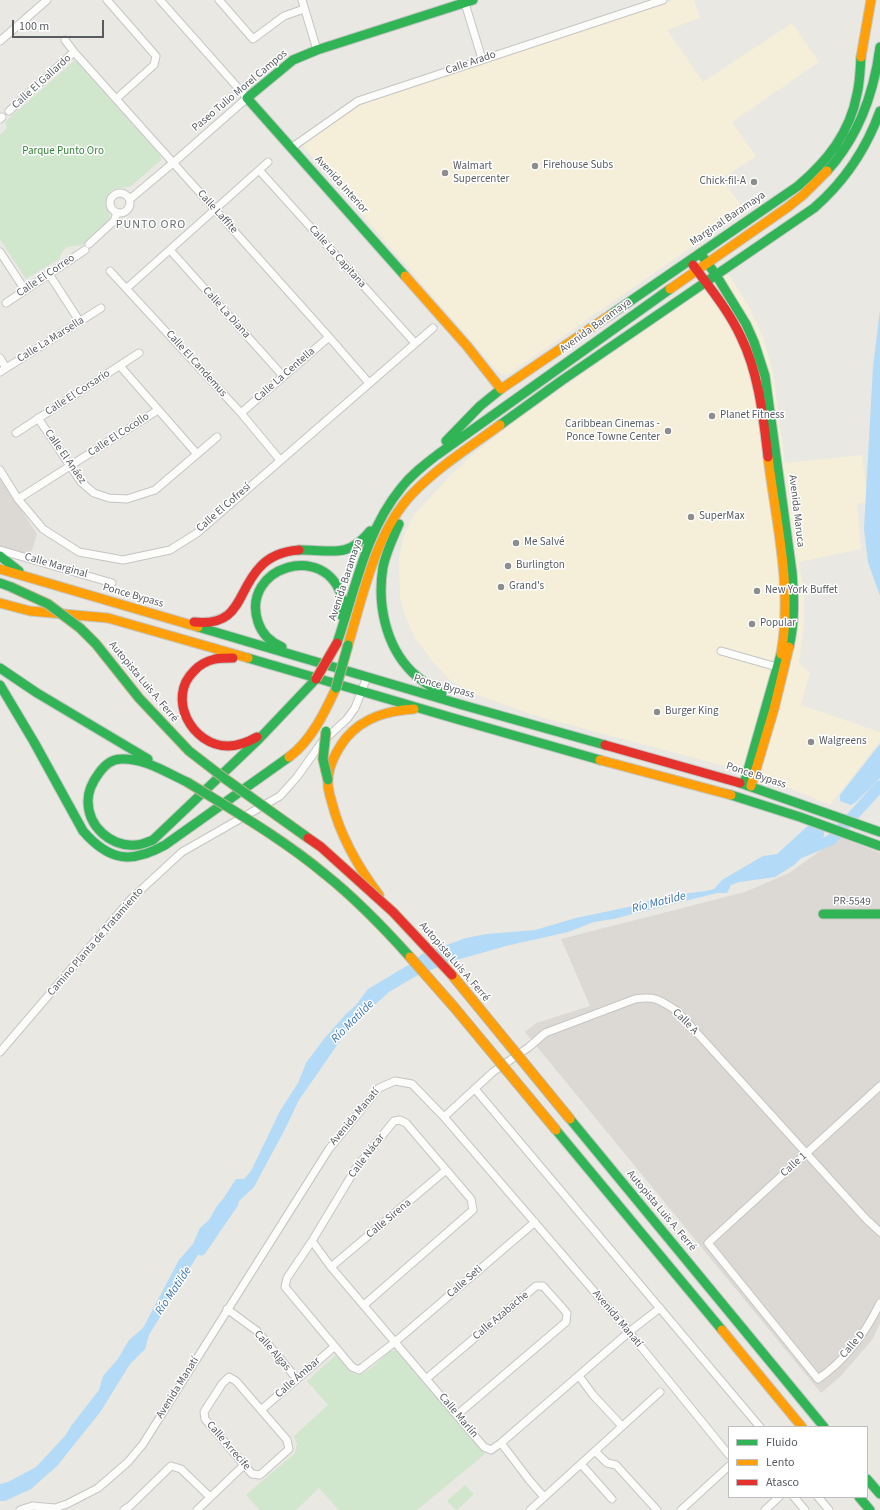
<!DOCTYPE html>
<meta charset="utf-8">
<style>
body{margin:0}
#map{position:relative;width:880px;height:1510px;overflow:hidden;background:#e9e8e2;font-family:"Source Sans 3",sans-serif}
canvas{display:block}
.legend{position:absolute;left:728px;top:1426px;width:140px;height:72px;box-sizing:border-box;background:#fff;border:1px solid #bcbec0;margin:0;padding:5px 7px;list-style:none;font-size:12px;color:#585c61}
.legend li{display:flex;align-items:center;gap:8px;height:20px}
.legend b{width:20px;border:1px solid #bcbec0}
.scale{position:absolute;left:12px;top:20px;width:92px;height:18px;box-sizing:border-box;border:2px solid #585c61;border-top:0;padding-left:5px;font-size:12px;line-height:14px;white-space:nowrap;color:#585c61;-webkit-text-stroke:3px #fff;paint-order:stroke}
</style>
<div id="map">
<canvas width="880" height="1510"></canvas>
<ul class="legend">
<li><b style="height:5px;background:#30b455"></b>Fluido</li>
<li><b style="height:5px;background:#ff9f0a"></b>Lento</li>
<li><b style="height:5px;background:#e5322d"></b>Atasco</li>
</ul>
<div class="scale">100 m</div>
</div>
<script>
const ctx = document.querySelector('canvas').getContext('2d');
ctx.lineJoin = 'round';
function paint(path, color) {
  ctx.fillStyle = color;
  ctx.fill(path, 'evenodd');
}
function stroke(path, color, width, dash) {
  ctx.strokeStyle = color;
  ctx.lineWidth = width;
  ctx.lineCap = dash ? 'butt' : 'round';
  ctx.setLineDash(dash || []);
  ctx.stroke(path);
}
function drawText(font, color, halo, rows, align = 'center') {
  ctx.font = font + ' "Source Sans 3",sans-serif';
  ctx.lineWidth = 3;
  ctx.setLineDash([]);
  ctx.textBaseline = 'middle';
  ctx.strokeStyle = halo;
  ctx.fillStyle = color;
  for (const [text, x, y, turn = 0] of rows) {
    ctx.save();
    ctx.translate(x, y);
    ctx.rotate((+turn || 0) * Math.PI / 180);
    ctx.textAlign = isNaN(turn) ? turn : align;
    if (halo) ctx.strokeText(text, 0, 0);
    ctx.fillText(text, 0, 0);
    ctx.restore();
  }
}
const commercial = new Path2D(`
 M674,0H694L700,18L667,30L703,82L792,23L819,62L732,122L756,156L722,179L745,210L507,375L499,373L302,145L358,106Z
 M728,273L750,309L763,337L773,372L785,463L862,455L868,502L857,504L861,549L799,562L804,594V624L799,663L810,673L801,705L880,732V739L877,745L830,805L758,775L533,715L472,693L450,680L432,661L415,638L405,616L400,597L399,557L403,538L414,515L450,476L471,456L528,411Z`);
const industrial = new Path2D(`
 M0,477L37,534L30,556L0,547Z
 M840,837L880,853V1323L872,1340L841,1376L821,1393L525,1032L536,1023L590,1006L561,939L745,892L789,873Z`);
const green = new Path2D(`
 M75,60L160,155L161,160L131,186C124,189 117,186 110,191L105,205L109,212L110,219L83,245L67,247L63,251L59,259L26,279L0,239V135L7,128L5,122Z
 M395,1350L399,1352L485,1454L417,1510H339L319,1488L296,1510H260L246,1495L295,1453L297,1444L294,1436L328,1405L307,1381L336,1355C341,1360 348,1371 354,1374C365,1378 382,1358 390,1351Z
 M465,1485L474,1494L457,1510H456L447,1501Z`);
const water = new Path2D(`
 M880,310V596L868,562L864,529L873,367Z
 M880,744V778L857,801L851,805L840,801V795Z
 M810,824L824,831V836L794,865L775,877L739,882L731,885L727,893H717L613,919L594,922L568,932L506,946L453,961L416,976L389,992L358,1020L342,1038L299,1100L284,1131L254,1187L219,1220L149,1335L145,1349L130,1364L101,1411L57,1466L31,1489L5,1501H0V1484L8,1482L36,1467L65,1436L71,1426L99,1390L103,1376L118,1359L129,1340L143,1328L179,1260L193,1244L200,1228L209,1220L217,1206L223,1199L236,1179H244L251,1171L280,1111L298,1083L306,1063L324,1039L345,1015L356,1005L368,989L410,964L422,954L466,938L486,934L535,930L576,918L633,906L666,896L706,891L714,889L722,880L763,856L777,854Z`);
const river = new Path2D(`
 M797,854L831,840L880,786
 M201,1250L233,1203`);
const street = new Path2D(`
 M107,0L156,56L154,65L116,99
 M219,0L253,39L284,16L304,9
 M302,0L317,50
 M464,0L482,59
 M65,40L74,52L329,337L369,383
 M0,41L47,0
 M9,111L74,52
 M0,119L2,117
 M291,148L358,101L663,0
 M259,170L415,343
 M110 203a10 10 0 1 1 20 0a10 10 0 1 1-20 0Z
 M130,199L173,163L247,98L160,0
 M89,244L114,221L117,213
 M170,250L283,376
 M0,252L25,290
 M110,271L241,413L280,460
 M49,274L80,322
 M127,288L268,162
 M6,303L85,250
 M0,358L6,368
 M120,366L197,454
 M0,372L101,308
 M241,413L329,337
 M38,418L81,482L94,493L109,498L127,499L155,490L217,437
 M16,433L139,353
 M0,470L18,499L43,529L79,552L123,560L170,550L197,533L433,328
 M18,499L158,410
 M0,550L112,583
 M721,651L777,667
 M0,1052L131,899L182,852L280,796L297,777L322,742L347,719L355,708L367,677
 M880,1086L708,1243L818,1379C846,1360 865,1334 880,1303
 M475,1089L760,1427
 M444,1117L493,1072L529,1047L545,1033L635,999C656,996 660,1000 677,1011L866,1219L880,1232
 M312,1241L331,1267L484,1447L491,1450L501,1443L629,1332L660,1308
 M331,1267L446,1170
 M364,1305L473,1210L471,1199L406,1123L400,1120L394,1121L356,1168L312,1241L287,1278L285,1287L352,1367L359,1370L395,1342L535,1222
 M227,1309L257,1331L297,1379
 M579,1376L593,1395L622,1426
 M229,1377L236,1381L287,1440L289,1449L260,1475L252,1474L205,1419L204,1412L222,1384Z
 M426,1379L536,1286H543L567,1313L566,1322L457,1415
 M261,1410L334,1347
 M501,1443L530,1481L544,1497
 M595,1451L607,1463L616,1465L657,1510
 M581,1464L612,1499
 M794,1497L805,1510
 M818,1497L829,1510
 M20,1510L32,1506L55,1508L67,1504L98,1488L128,1462L143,1444L329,1149L379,1088L395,1081L412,1084L444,1117L629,1332L729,1455
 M124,1510L130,1506L171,1466L181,1469L210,1497
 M197,1510L244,1465
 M530,1510L660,1392
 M681,1510L729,1466
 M765,1510L779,1497`);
const fast = new Path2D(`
 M827,171C858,137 874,93 880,47
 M703,257L716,275L746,324L754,342L765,376L792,572C794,597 795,622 789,647
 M405,276L247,98L293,60L317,50L473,0
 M610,315L798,186C827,161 850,133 857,94C860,82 860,70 861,57
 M500,425L561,381L814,208C845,181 866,150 880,111
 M446,441L480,406L501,389
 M399,524C393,538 386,552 383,567C377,603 385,645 412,672C421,681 431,687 442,693
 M299,550C330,549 347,560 370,531
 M0,556L19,571
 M0,583L11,587
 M198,627L459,704L605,745
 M337,643C355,591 365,532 401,488C411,475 424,465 437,455L670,289
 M282,647C270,642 262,634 258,622C240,567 326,540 342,598C343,603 342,610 342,616
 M248,658L453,718L600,760
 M0,668L37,693L148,759
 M0,685L34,742L83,831C109,861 131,864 165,845L289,757
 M187,782C167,773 145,758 121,759C112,759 104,766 99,773C93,781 88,790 88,801C88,826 110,847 136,845C141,845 148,842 153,840L259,739L316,679
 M740,783L880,832
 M744,784L781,654
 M731,795L800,817L880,846
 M823,914H880
 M570,1119L824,1427
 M556,1130L722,1330
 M867,1479L880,1494
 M859,1497L870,1510`);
const slow = new Path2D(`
 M861,57L871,0
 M405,276L467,346L501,389L610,315
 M670,289L788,207L803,195L827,171
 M768,457C776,522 793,588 781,654
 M0,569L198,627
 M0,603L30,611L108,618L248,658
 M348,645C363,596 375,533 412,494C438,467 470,447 500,425
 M289,757C311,741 325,712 336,688
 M600,760L731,795
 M751,786L774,709L789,647
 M379,895C358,867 341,838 332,803C330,796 327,787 328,779C329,764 337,750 346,738C364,717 387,711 414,709
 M722,1330L802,1427`);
const jam = new Path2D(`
 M693,265C710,288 729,311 741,337C759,374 763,416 768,457
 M194,622C242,627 236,592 260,567C270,556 285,551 299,550
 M233,658C227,658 220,658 215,659C207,661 199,665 194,671C166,698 192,746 228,746C239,746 248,742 257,737
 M605,745L740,783`);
const fastBridge = new Path2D(`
 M11,587L48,604L80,628L96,644L139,698L189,751L224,778L308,838
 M336,688L348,645
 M326,731L323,759L328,780
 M187,782C234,811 283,839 326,875C356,899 384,928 410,957`);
const slowBridge = new Path2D(`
 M410,957L454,1007L556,1130
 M452,975L570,1119`);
const jamBridge = new Path2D(`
 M316,679L337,643
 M308,838L321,847L393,912L452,975`);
const markers = [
 [535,166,4,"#8b8d8e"],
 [445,173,4,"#8b8d8e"],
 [754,182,4,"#8b8d8e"],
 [712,416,4,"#8b8d8e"],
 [668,431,4,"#8b8d8e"],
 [691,517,4,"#8b8d8e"],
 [516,543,4,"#8b8d8e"],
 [508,566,4,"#8b8d8e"],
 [501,587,4,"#8b8d8e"],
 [757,591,4,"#8b8d8e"],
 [752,624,4,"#8b8d8e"],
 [657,712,4,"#8b8d8e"],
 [811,742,4,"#8b8d8e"]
];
const streetNames = [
 ["Calle Arado",471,63,-19],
 ["Calle El Gallardo",42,82,-42],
 ["Paseo Tulio Morel Campos",240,91,-40],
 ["Avenida Interior",341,185,48],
 ["Calle Laffite",217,212,48],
 ["Marginal Baramaya",728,219,-34],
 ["Calle La Capitana",337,257,48],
 ["Calle El Correo",46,276,-34],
 ["Calle La Diana",226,313,48],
 ["Avenida Baramaya",596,326,-36],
 ["Calle La Marsella",51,340,-32],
 ["Calle El Candemus",196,364,48],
 ["Calle La Centella",285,375,-41],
 ["Calle El Corsario",78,393,-33],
 ["Calle El Cocollo",119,435,-33],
 ["Calle El Anáez",65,457,55],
 ["Calle El Cofresí",224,508,-41],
 ["Avenida Maruca",796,511,83],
 ["Calle Marginal",56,566,16],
 ["Avenida Baramaya",346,580,-72],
 ["Ponce Bypass",133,596,16],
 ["Autopista Luis A. Ferré",143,682,50],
 ["Ponce Bypass",444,687,16],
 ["Ponce Bypass",756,776,18],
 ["PR-5549",852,902,1],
 ["Camino Planta de Tratamiento",96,942,-49],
 ["Autopista Luis A. Ferré",454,962,49],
 ["Calle A",685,1022,45],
 ["Avenida Manatí",355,1117,-50],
 ["Calle Nácar",367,1156,-53],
 ["Calle 1",794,1165,-42],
 ["Autopista Luis A. Ferré",661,1211,50],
 ["Calle Sirena",389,1219,-40],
 ["Calle Seti",465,1282,-41],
 ["Calle Azabache",501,1316,-40],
 ["Avenida Manatí",617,1319,50],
 ["Calle D",853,1345,-49],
 ["Calle Algas",272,1351,49],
 ["Calle Ámbar",298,1378,-41],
 ["Avenida Manatí",178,1388,-58],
 ["Calle Marlín",458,1416,50],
 ["Calle Arrecife",228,1446,49]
];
const parkNames = [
 ["Parque Punto Oro",63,152]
];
const poiNames = [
 ["Firehouse Subs",543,166],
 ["Walmart",453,167],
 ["Supercenter",453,180],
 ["Chick-fil-A",746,182,"right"],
 ["Planet Fitness",720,416],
 ["Caribbean Cinemas -",660,425,"right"],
 ["Ponce Towne Center",660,438,"right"],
 ["SuperMax",699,517],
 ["Me Salvé",524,543],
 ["Burlington",516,566],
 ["Grand's",509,587],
 ["New York Buffet",765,591],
 ["Popular",760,624],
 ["Burger King",665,712],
 ["Walgreens",819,742]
];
const neighbourhoodNames = [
 ["PUNTO ORO",151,225]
];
const waterNames = [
 ["Río Matilde",659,903,-14],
 ["Río Matilde",353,1022,-45],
 ["Río Matilde",174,1291,-56]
];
paint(commercial, '#f5eed9');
paint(industrial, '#dcd9d5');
paint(green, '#d0e6cd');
paint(water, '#b3daf6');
stroke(river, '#b3daf6', 11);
stroke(street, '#c5c5c3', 9);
stroke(fast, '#c5c6c4', 11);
stroke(slow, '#c5c6c4', 11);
stroke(jam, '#c5c6c4', 11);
stroke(street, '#fcfcfb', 7);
stroke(fast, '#30b455', 9);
stroke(slow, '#ff9f0a', 9);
stroke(jam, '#e5322d', 9);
stroke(fastBridge, '#c0b290', 11, []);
stroke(slowBridge, '#c0b290', 11, []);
stroke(jamBridge, '#c0b290', 11, []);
stroke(fastBridge, '#30b455', 9);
stroke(slowBridge, '#ff9f0a', 9);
stroke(jamBridge, '#e5322d', 9);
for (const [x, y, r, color] of markers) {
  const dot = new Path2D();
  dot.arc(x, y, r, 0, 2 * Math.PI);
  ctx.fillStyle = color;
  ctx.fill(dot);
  stroke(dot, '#fff', 1.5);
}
drawText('11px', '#585c61', '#fff', streetNames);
drawText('11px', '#348437', '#fff', parkNames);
drawText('11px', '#585c61', '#fff', poiNames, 'left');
ctx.letterSpacing = '1px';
drawText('12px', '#696e73', '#fff', neighbourhoodNames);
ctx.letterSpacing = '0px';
drawText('italic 12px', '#3a74b0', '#fff', waterNames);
</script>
